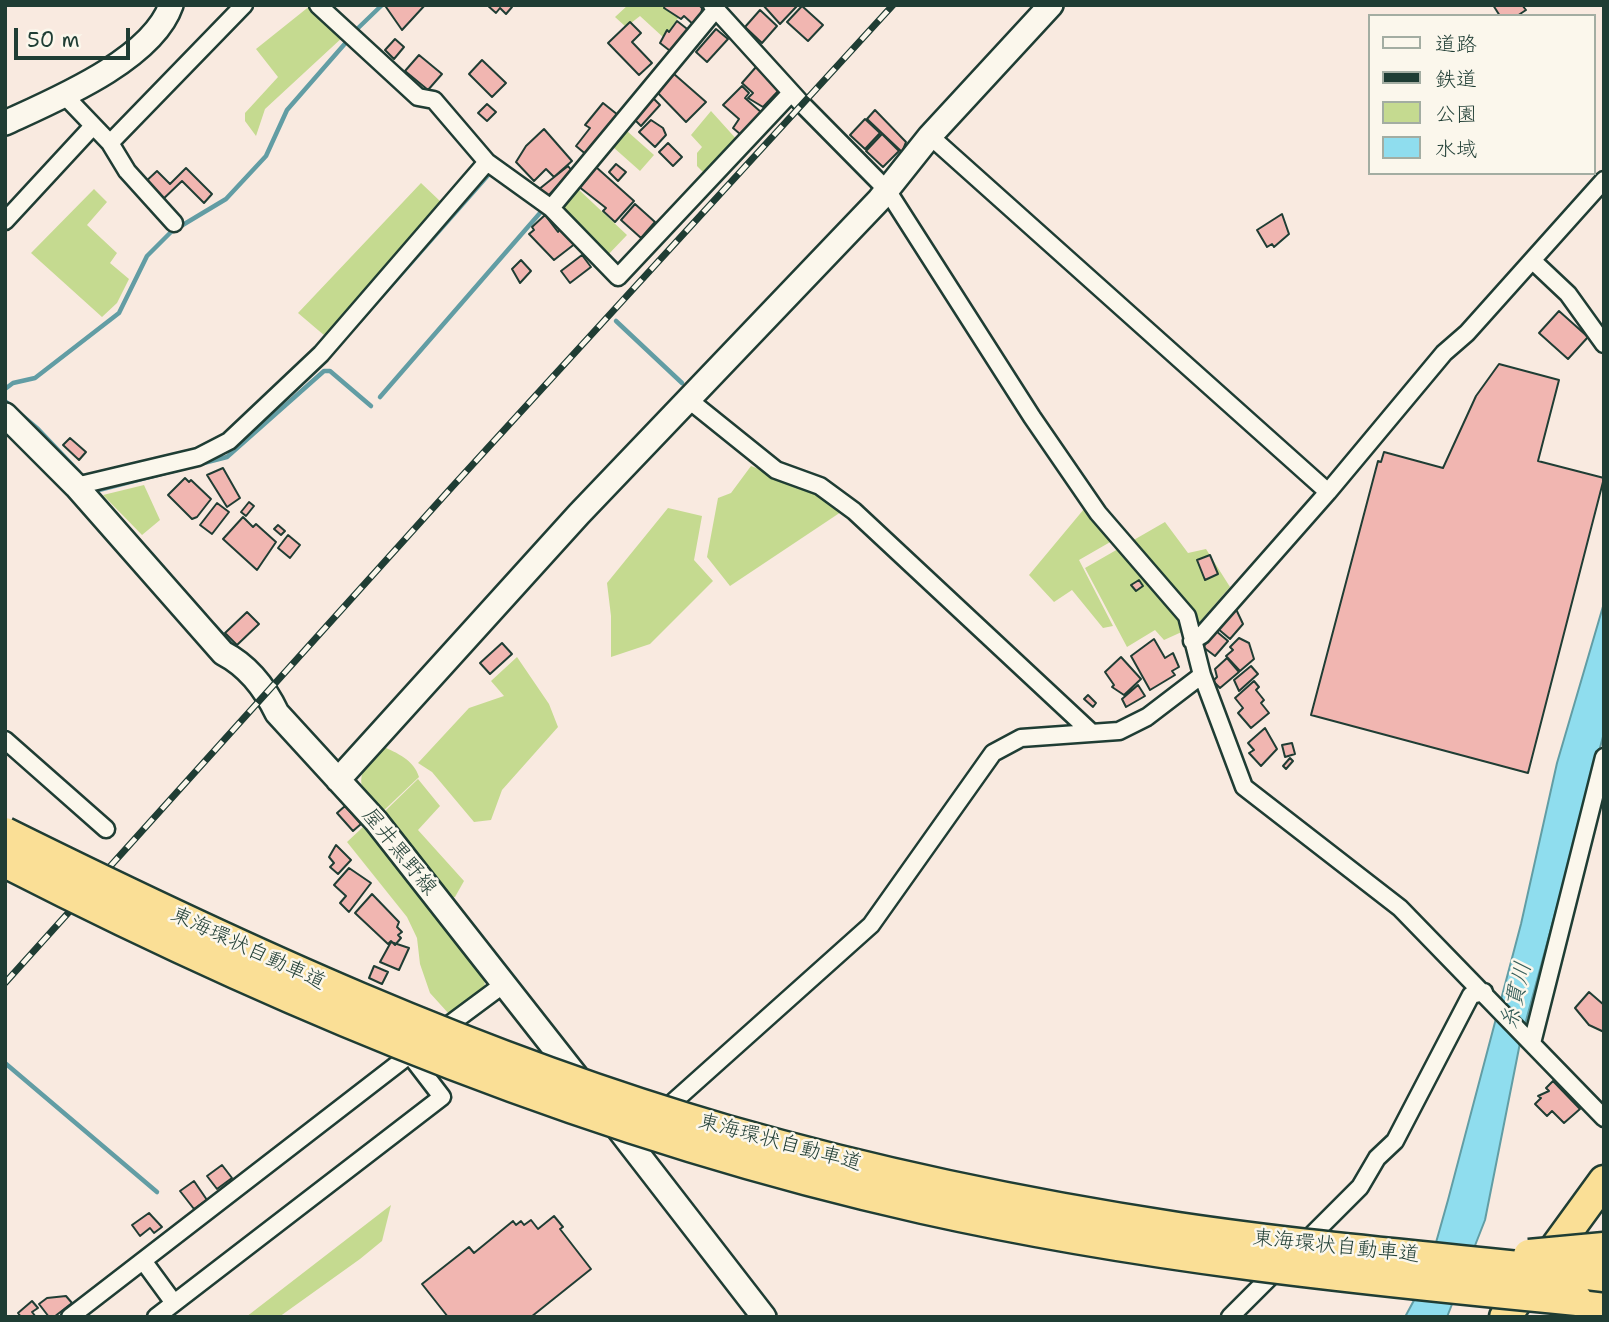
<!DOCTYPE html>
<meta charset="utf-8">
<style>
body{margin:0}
#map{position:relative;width:1609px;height:1322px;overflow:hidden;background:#f9eae0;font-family:"Shantell Sans","Klee One",sans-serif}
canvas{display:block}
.frame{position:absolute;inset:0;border:7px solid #1f3d34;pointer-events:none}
.legend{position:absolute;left:1368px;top:14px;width:228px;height:161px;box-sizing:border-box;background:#fbf7ec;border:2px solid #a3ada2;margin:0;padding:9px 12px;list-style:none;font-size:21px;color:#1f3d34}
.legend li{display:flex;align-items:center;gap:14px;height:35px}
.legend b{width:35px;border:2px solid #a3ada2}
.scale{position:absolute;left:14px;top:28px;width:116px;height:32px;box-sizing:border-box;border:4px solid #1f3d34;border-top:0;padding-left:9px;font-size:21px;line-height:24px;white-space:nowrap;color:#1f3d34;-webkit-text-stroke:5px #fbf7ec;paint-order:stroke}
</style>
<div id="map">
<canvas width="1609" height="1322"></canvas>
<div class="frame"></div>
<ul class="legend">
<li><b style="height:9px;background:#fbf7ec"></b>道路</li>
<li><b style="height:9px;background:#1f3d34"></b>鉄道</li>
<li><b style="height:19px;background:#c5da90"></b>公園</li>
<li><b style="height:19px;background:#8fddee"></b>水域</li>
</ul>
<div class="scale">50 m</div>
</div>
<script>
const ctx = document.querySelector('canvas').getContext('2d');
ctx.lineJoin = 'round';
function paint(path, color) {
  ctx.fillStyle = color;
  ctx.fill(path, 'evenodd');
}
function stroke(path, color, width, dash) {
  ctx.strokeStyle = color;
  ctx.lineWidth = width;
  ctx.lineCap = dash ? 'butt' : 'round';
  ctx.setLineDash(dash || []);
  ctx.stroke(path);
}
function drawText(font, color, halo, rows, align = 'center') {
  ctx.font = font + ' "Shantell Sans","Klee One",sans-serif';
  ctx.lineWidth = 5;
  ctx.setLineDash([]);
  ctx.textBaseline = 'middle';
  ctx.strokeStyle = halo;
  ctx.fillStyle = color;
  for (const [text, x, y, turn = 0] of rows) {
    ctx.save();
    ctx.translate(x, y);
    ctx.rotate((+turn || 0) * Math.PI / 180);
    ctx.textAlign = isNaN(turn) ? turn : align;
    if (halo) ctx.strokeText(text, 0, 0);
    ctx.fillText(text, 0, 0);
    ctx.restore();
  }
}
const green = new Path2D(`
 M311,5L344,36L265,109L256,136L245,121V113L278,77L256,49Z
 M628,5H672L681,14L664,38L640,16L626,27L615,17Z
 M711,111L739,142L707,176L697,166V153L702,147L691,135Z
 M627,131L654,155L640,171L613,147Z
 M421,183L441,202L325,336L298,313Z
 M577,188L627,235L605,258L563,214L564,203Z
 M94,189L107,202L87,225L117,253L110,263L129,279L117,303L102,317L31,253Z
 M751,466L817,491L841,512L730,586L707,557L718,498L731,493Z
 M144,485L160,520L142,535L103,495Z
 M668,508L702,516L694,560L713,581L650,644L611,657V616L607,583Z
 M1084,509L1112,541L1079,560L1113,626L1103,628L1072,590L1054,602L1029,575Z
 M1165,522L1188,553L1206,549L1230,587L1197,625L1164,640L1155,630L1127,647L1085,568Z
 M517,657L549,704L558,727L502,790L491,820L474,822L432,772L418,763L469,708L504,696L491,681Z
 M382,746C397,753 414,760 419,777L378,816C356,782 354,777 382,746Z
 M418,779L440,806L418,830L464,881L455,897L449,898L379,817Z
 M363,827L484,974L485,989L449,1014L430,993L420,964L417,938L407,917L347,842Z
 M391,1205L382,1241L360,1259L279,1317H246Z`);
const water = new Path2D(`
 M1604,603V733L1520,1043L1485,1220L1447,1317H1405L1426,1278L1448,1200L1521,924L1557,763Z`);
const stream = new Path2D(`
 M354,32L382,5
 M616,321L682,383
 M359,322L490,173
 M5,389L13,383L35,378L119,313L147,256L171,232L226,199L266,156L287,110L349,39
 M380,397L540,213
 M5,401L38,429L79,472
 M171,577L95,491L227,457L324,371H330L371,406
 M181,588L205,615
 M214,625L234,647
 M5,1063L157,1192`);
const building = new Path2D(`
 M388,5H425L402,30L386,7Z
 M487,5H511L512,7L506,14L500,8L496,13Z
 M699,5L702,8L701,17L695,26L684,16L681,19L664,8L665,5Z
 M763,5H797V6L780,24Z
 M1493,5H1522L1526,10L1517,16H1500Z
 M802,6L823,25L808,41L787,22Z
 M760,10L777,26L762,43L745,27Z
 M677,21L691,32L674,54L660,43L667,30L669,32Z
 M630,22L641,33L632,42L652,63L639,75L608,43Z
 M716,29L728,39L707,62L696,52Z
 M395,39L404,47L394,59L385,50Z
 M419,55L442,74L428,90L405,71Z
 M482,60L506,83L492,97L469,74Z
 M756,67L780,89L763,107L748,98L753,93L742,83Z
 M674,74L706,102L686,122L656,91Z
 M742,86L749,93L745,98L762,113L740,134L733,128L739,119L723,105Z
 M651,96L660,105L641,126L632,117Z
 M603,103L618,115L588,156L576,146L590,128L585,125Z
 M487,104L496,112L487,121L478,113Z
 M875,110L906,142L902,152L867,119Z
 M865,119L880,133L865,149L850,135Z
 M651,120L663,128L666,135L655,147L639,132Z
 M544,129L572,161L554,177L546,169L534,181L516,162L526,146Z
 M882,134L899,151L883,167L866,151Z
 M668,143L682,157L673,166L659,152Z
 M616,164L626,172L618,181L609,172Z
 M568,166L572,171L547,197L538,190Z
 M596,167L634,201L615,222L603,211L606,208L578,186Z
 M186,168L212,194L204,203L182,181L159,203L142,185L157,171L170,184Z
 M635,204L655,222L641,238L621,220Z
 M1282,214L1289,234L1274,247L1272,244L1267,247L1257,230Z
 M545,215L558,232L561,228L576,243L554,260L529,234L534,230L532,227Z
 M582,255L591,267L570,283L561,271Z
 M521,260L531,271L520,283L512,269Z
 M1559,311L1588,337L1568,359L1539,333Z
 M1499,364L1559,380L1538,461L1604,478L1528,773L1311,715L1378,461L1381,462L1384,452L1443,468L1476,396Z
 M70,438L86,452L79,460L63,445Z
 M223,468L240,498L227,507L207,475Z
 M185,478L189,482L191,480L211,499L197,517L192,519L168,495Z
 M249,502L254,506L246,516L241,512Z
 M217,503L229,512L212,534L200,525Z
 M243,517L253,527L256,524L276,542L257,570L223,539Z
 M278,525L285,531L281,535L274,529Z
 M288,535L300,545L290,558L278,548Z
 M1210,555L1218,574L1205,580L1197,560Z
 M1139,580L1143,586L1136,591L1131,585Z
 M1235,607L1243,624L1230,639L1217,628Z
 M247,612L259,624L237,645L225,633Z
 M1216,631L1228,641L1215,656L1203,647Z
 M1239,638L1249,643L1254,659L1240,671L1226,656L1233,650L1230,647Z
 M1154,639L1165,658L1173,653L1179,667L1172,671L1175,675L1150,690L1131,656Z
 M502,643L512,654L490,674L480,663Z
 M1121,657L1141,679L1124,695L1112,687L1114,685L1105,672Z
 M1227,658L1239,672L1220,688L1213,681L1217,677L1215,669Z
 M1251,666L1258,674L1239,691L1234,680Z
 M1254,681L1259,687L1256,690L1264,700L1261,703L1269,713L1251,728L1238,713L1243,708L1235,698Z
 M1138,685L1145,696L1126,707L1122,699Z
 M1088,695L1096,703L1093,707L1084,699Z
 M1265,728L1277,749L1261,766L1249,753L1254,750L1248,743Z
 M1292,743L1295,754L1285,757L1282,745Z
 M1290,758L1293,761L1286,769L1283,766Z
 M345,806L361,824L353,831L337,813Z
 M336,845L351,860L338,874L330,867L334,863L329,857Z
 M349,868L371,883L349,912L340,903L346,896L334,885Z
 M372,894L399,922L397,927L402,932L398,935L401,938L395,945L391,941L388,944L355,913Z
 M391,942L409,948L399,970L380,962Z
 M374,966L388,972L382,984L369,978Z
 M1589,992L1604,1005V1032L1589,1025L1575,1008Z
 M1553,1081L1580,1109L1564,1123L1552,1111L1547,1116L1535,1104L1541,1098L1538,1096L1549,1091L1546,1088Z
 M222,1165L232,1178L217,1189L207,1176Z
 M194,1181L207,1200L194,1209L180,1191Z
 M149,1213L162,1227L154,1233L150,1228L140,1236L132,1225Z
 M554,1216L563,1227L560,1229L591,1269L531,1317H448L422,1284L469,1247L474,1253L513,1221L516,1225L521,1221L524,1225L531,1220L538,1229Z
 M66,1296L72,1303L54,1317H49L39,1304L47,1298Z
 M32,1301L38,1308L32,1312L36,1317H21L18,1313Z`);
const street = new Path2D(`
 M318,5L418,97L434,100L487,162L551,208L618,277L791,93
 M712,5L801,103L887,190L1032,417L1098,513L1187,616L1202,675L1244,787L1400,908L1604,1118
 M64,95L110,143L127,171L174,223
 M930,136L1328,492
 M110,143L244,5
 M551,208L716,9
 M5,221L93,126
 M1533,261L1568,294L1604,344
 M689,400L776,470L820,486L854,511L1092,733
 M76,486L198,457L229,441L321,354L487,162
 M1192,641L1202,635L1328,492L1444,353L1467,333L1604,180
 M5,740L106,829
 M438,1033L504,984
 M1532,1043L1604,757
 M662,1112L871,925L993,753L1021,738L1119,731L1147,717L1202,675
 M1301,1246L1360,1187L1377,1158L1395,1141L1471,995L1484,992
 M144,1262L174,1303
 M70,1317L417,1049
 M156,1317L442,1097L409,1054
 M1230,1317L1280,1267`);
const secondary = new Path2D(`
 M5,123C55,100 152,60 171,5
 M5,415L76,486L223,653C248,666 265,688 277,713L376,821L584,1086
 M338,780L579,514L879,200L930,136L1051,5
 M610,1118L764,1317`);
const highway = new Path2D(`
 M1577,1300L1604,1303
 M1505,1317L1604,1181`);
const rail = new Path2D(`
 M5,983L452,487L893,5`);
const highwayBridge = new Path2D(`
 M5,833C239,949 475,1058 727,1131C874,1173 1026,1205 1178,1228C1319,1249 1462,1260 1604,1276
 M5,862C298,1012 601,1136 923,1208C1138,1256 1358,1279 1577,1300
 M1529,1255L1604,1248`);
const streetNames = [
 ["屋井黒野線",399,852,51],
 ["東海環状自動車道",248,949,25],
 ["東海環状自動車道",780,1143,15],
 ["東海環状自動車道",1336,1247,6]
];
const waterNames = [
 ["糸貫川",1517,996,-77]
];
paint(green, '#c5da90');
paint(water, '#8fddee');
stroke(water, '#629da4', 2);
stroke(stream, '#629da4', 4.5);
paint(building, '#f1b6b1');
stroke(building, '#1f3d34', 2);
stroke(street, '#1f3d34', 21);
stroke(secondary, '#1f3d34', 28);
stroke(highway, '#1f3d34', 35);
stroke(street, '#fbf7ec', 16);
stroke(secondary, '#fbf7ec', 23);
stroke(highway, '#fadf96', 30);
stroke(rail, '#1f3d34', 7);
stroke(rail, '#fbf7ec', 4.5, [13]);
stroke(highwayBridge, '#1f3d34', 35, []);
stroke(highwayBridge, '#fadf96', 30);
drawText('21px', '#1f3d34', '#fbf7ec', streetNames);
drawText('italic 23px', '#355d59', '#fbf7ec', waterNames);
</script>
